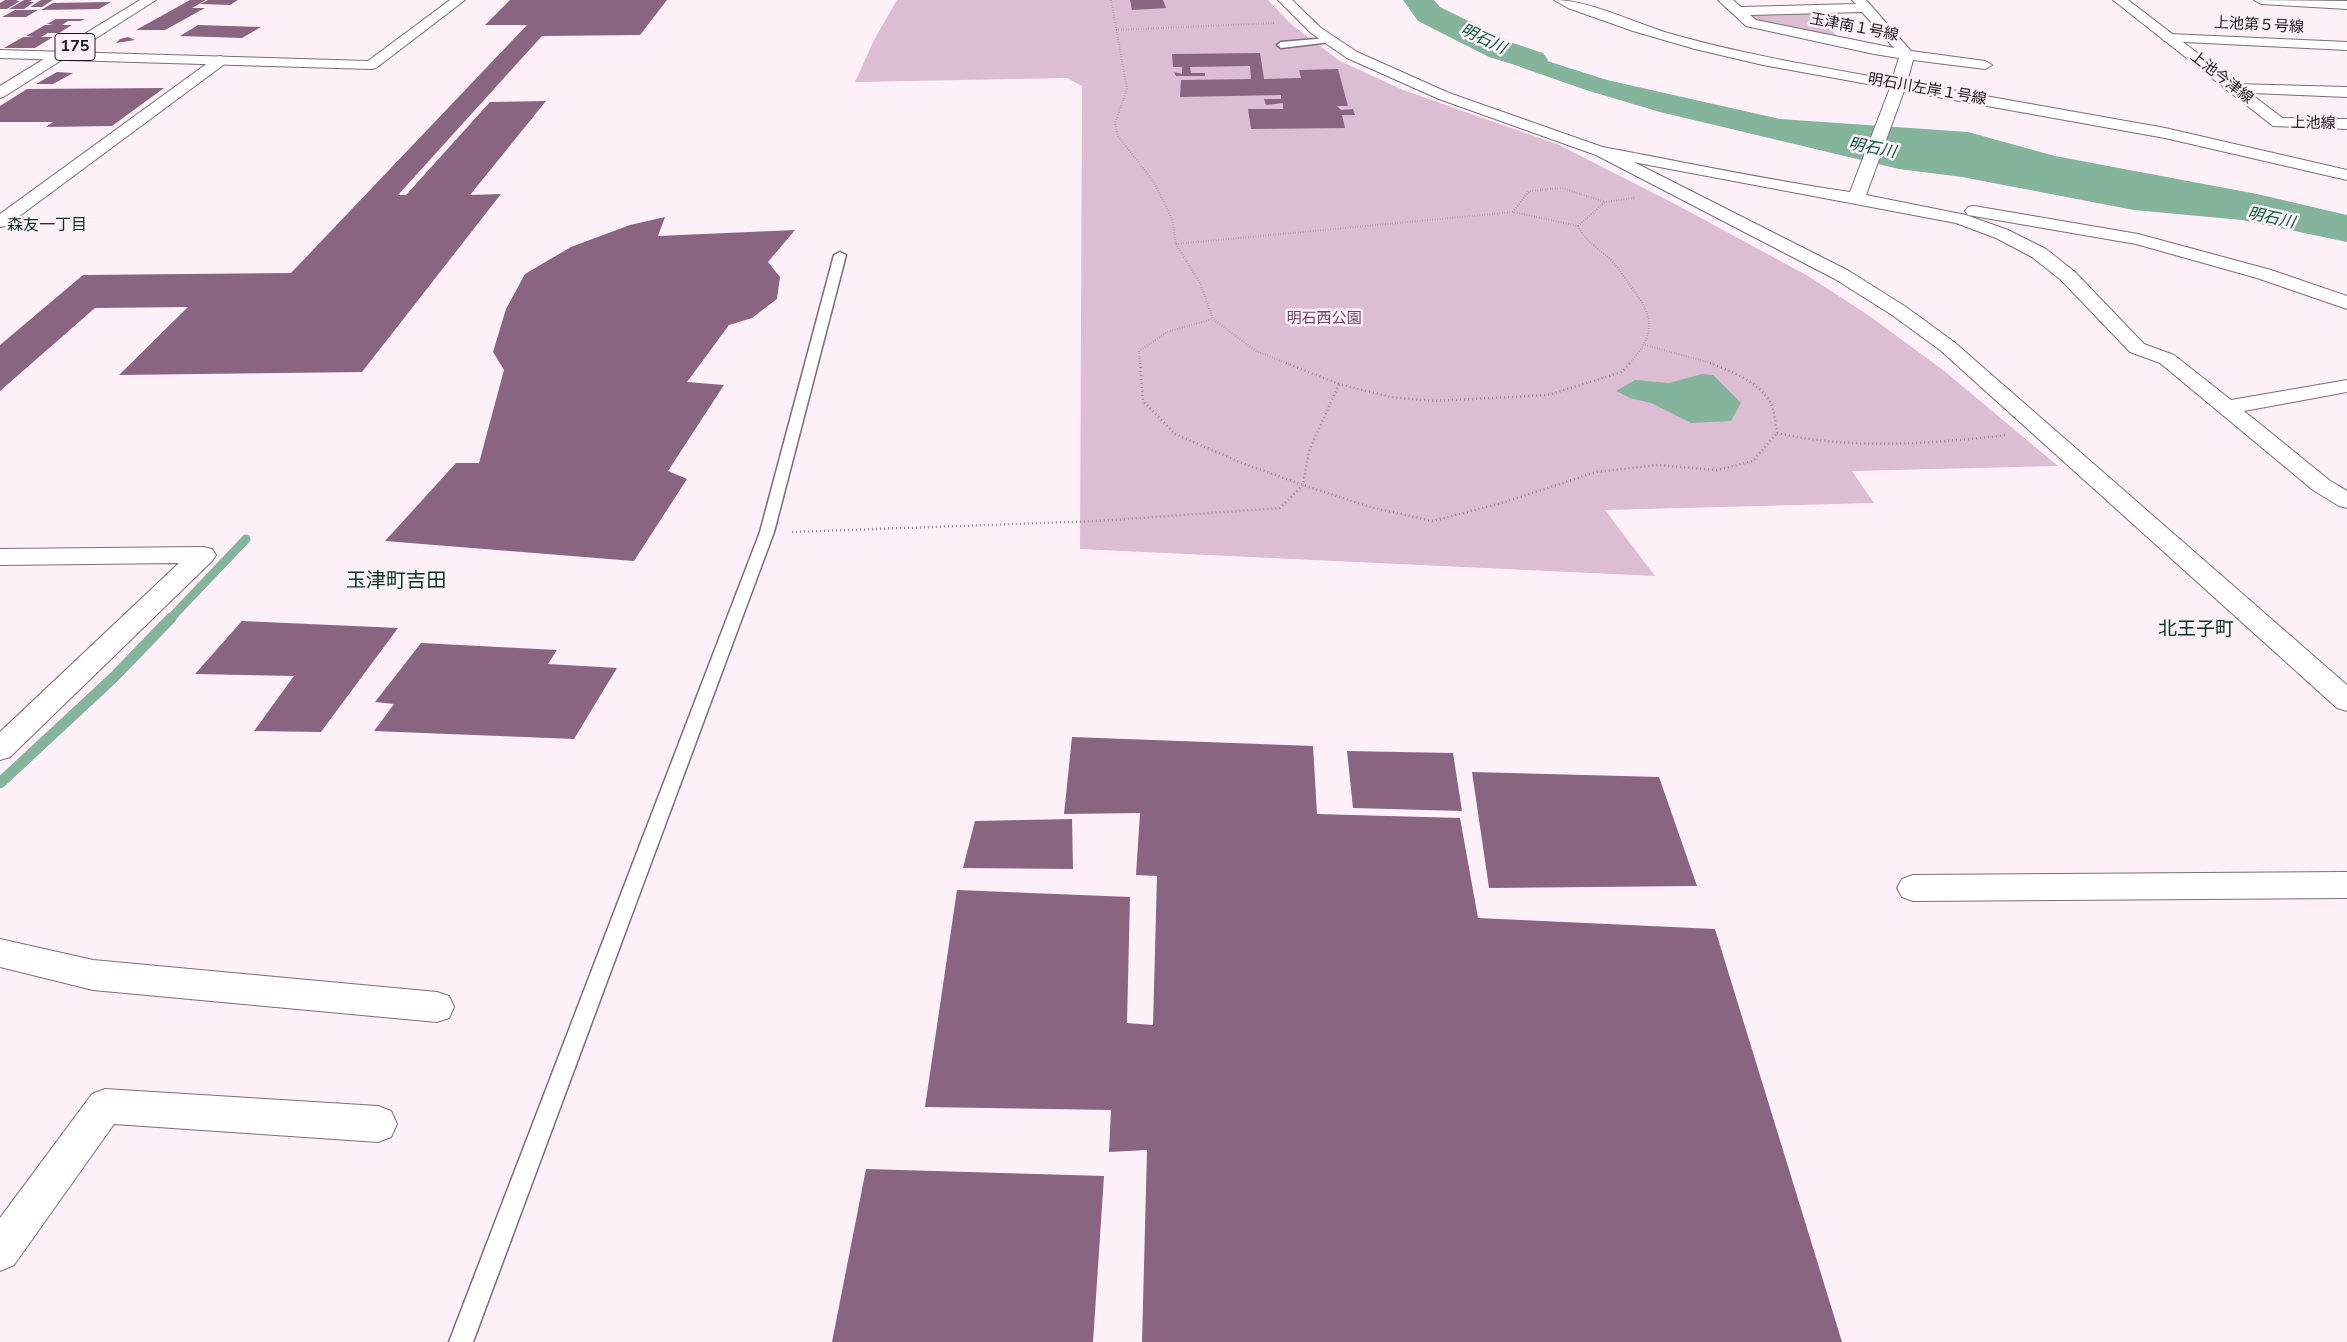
<!DOCTYPE html>
<meta charset="utf-8">
<style>
body{margin:0}
canvas{display:block;background:#fdf0f9}
</style>
<canvas width="2347" height="1342"></canvas>
<script>
const ctx = document.querySelector('canvas').getContext('2d');
ctx.lineJoin = 'round';
function paint(path, color) {
  ctx.fillStyle = color;
  ctx.fill(path, 'evenodd');
}
function stroke(path, color, width, dash) {
  ctx.strokeStyle = color;
  ctx.lineWidth = width;
  ctx.lineCap = dash ? 'butt' : 'round';
  ctx.setLineDash(dash || []);
  ctx.stroke(path);
}
function drawText(font, color, halo, rows, align = 'center') {
  ctx.font = font + ' "Nunito Sans","Noto Sans JP",sans-serif';
  ctx.lineWidth = 5;
  ctx.setLineDash([]);
  ctx.textBaseline = 'middle';
  ctx.strokeStyle = halo;
  ctx.fillStyle = color;
  for (const [text, x, y, turn = 0] of rows) {
    ctx.save();
    ctx.translate(x, y);
    ctx.rotate((+turn || 0) * Math.PI / 180);
    ctx.textAlign = isNaN(turn) ? turn : align;
    if (halo) ctx.strokeText(text, 0, 0);
    ctx.fillText(text, 0, 0);
    ctx.restore();
  }
}
const green = new Path2D(`
 M897,0H1268L1292,25L1340,61L1403,90L1557,144L1677,205L1808,276L1868,315L1943,370L2058,466L1852,471L1874,503L1605,510L1655,576L1080,549L1082,86L1067,78L855,82L875,38Z
 M1820,13L1840,41L1752,21L1750,15Z`);
const water = new Path2D(`
 M1439,22L1488,36L1544,60L1607,80L1780,119L1968,132L2055,156L2257,194L2347,215V242L2242,220L2134,210L1962,177L1899,169L1660,112L1586,90L1523,68Z
 M1702,374L1713,375L1741,403L1731,421L1691,423L1651,403L1630,398L1616,391L1635,380L1669,383Z`);
const streamFar1 = new Path2D(`
 M170,619L246,539`);
const stream = new Path2D(`
 M0,783L113,678L171,618`);
const river = new Path2D(`
 M1403,0H1434L1440,7L1513,43L1543,53L1548,60L1543,67L1531,70L1489,57L1418,21Z`);
const building = new Path2D(`
 M5,0H18L16,1H20L7,9H0V3Z
 M24,0H32L29,2H34L24,9H9Z
 M41,0H53L42,7H30Z
 M190,0H206L192,8H205L165,30H136Z
 M208,0H238L230,5L200,4Z
 M510,0H667L640,35L542,36L398,195H406L490,102L546,101L470,195L501,194L362,372L119,375L188,307L95,308L0,391V345L83,275L291,273L527,25H485Z
 M1130,0H1163L1166,8L1132,10Z
 M111,2L99,9L41,10L53,3Z
 M15,10H38L26,17H2Z
 M56,19H85L80,21H68L62,25H72L59,33H48L41,37H53L35,48H4L23,37H34L26,36L45,25H54L47,24Z
 M198,25L261,27L242,38L180,36Z
 M128,37L135,40L116,43L120,39Z
 M1260,53L1264,79L1301,78L1299,70L1338,69L1348,106H1337L1341,110L1353,109L1355,115H1342L1345,128L1251,129L1248,109H1283V103L1266,105L1264,99H1281V95L1180,97L1181,80L1251,79L1250,66L1190,67L1191,73H1205V76H1176L1174,72L1182,74V67H1173L1172,54Z
 M57,72L73,73L53,84H36Z
 M164,88L112,126L46,127L53,122H0V106L27,89Z
 M665,217L658,236L795,230L768,262L780,277L777,299L752,318L729,325L687,382L724,385L668,471L687,479L634,561L385,541L456,463H479L504,370L493,352L506,309L525,274L571,247L630,225Z
 M242,621L398,628L321,732L254,731L294,676L195,674Z
 M421,643L557,650L548,664L617,668L574,739L374,731L394,704L375,702Z
 M1072,737L1313,746L1317,814L1460,818L1478,918L1715,929L1842,1342H1142L1147,1150L1109,1152L1111,1110L925,1107L957,890L1130,897L1127,1023L1153,1025L1157,876L1136,875L1140,813L1064,814Z
 M1347,751L1453,753L1462,811L1353,808Z
 M1472,772L1659,777L1697,886L1489,888Z
 M1072,819L1073,869L963,868L975,821Z
 M866,1169L1104,1176L1093,1342H832Z`);
const pathFar1 = new Path2D(`
 M1111,0L1127,89L1115,123L1118,136L1153,181L1172,219L1176,244
 M1116,30L1275,23
 M1513,212L1529,191L1562,188L1605,202
 M1578,226L1605,202L1635,198
 M1176,244L1200,283L1213,319L1256,351L1289,364
 M1176,244L1513,212L1578,226C1584,240 1599,249 1610,259C1618,267 1625,278 1631,287C1656,319 1655,334 1629,364
 M1645,345L1714,364
 M1140,364L1139,351L1167,332L1213,319`);
const path = new Path2D(`
 M1140,363L1143,401L1175,434L1242,463L1303,485L1370,507L1433,521L1505,502L1596,472L1658,465L1717,470L1753,461L1777,433
 M1286,363L1339,384L1391,397L1434,401L1548,395L1622,372L1630,363
 M1710,363C1730,371 1759,382 1770,402C1775,411 1775,423 1777,433
 M1777,433C1854,450 1929,444 2007,435
 M792,532L1098,521L1280,508L1303,485L1309,451L1339,384`);
const lane = new Path2D(`
 M1328,38H1331V42L1281,48L1277,45L1281,42Z
 M840,252L846,255L774,532L473,1342H449L760,532L834,255Z`);
const street = new Path2D(`
 M450,0H465L376,68L371,69L0,58V50L368,61Z
 M1554,0C1591,0 1638,25 1675,35C1746,55 1820,67 1892,80L1899,58L1874,54L1746,26L1718,0H1733L1741,7L1856,4L1852,0H1866L1911,51L1985,61L1992,65L1985,69L1913,60L1907,82L2165,128L2347,170V180L2165,138L1904,91L1866,195L1966,215L2008,230L2046,249L2075,272L2144,344L2174,355L2231,400L2347,380V392L2244,411L2329,480L2347,491V508L2339,506L2313,490L2160,363L2130,352L2061,280L2032,257L1996,238L1956,223L1596,155L1594,152L1596,149L1602,147C1684,162 1767,180 1850,192L1890,88L1763,65L1695,49L1633,31L1568,8ZM1862,12L1894,48L1756,20L1750,15Z
 M2254,0L2347,1V9L2261,4Z
 M2169,34L2347,42V50L2164,41L2162,38Z
 M2234,84L2347,87V97L2229,92L2226,89L2229,86Z
 M2279,118L2347,119V129L2273,126L2271,123L2273,120Z
 M1974,206L2138,234L2271,270L2347,296V309L2257,278L2136,244L1968,215L1965,211L1968,207Z
 M203,547L212,549L216,555L212,561L10,757L0,760V732L179,563L0,565V549Z
 M2347,872V898L1913,901L1902,897L1897,888L1902,879L1913,875Z
 M0,939L93,960L437,992L449,996L454,1007L449,1018L437,1022L93,990L0,967Z
 M105,1089L378,1106L391,1111L397,1124L391,1137L378,1142L114,1124L14,1265L0,1271V1218L92,1094Z`);
const secondary = new Path2D(`
 M1278,0H1292L1321,28L1357,52L1449,93L1608,149L1849,271L1906,307L1954,342L2347,685V711L2337,708L1940,350L1892,315L1835,279L1596,155L1439,99L1347,58L1311,33Z
 M2113,0H2128L2285,120L2287,123L2285,126H2273Z
 M221,56L228,60L226,63L6,226L0,227V214L216,57Z`);
const highway = new Path2D(`
 M140,0H156L5,96L0,98V86Z`);
const farStreetnames = [
 ["上池第５号線",2259,26,3],
 ["玉津南１号線",1854,28,11],
 ["上池今津線",2221,78,38],
 ["明石川左岸１号線",1927,90,10],
 ["上池線",2313,124,1]
];
const farParknames = [
 ["明石西公園",1324,319]
];
const farWaternames = [
 ["明石川",1483,40,25],
 ["明石川",1872,149,11],
 ["明石川",2271,219,12]
];
const shields = [
 [75,47,40]
];
const shieldNames = [
 ["175",75,47]
];
const farNeighbourhoodnames = [
 ["森友一丁目",47,226]
];
const neighbourhoodNames = [
 ["北王子町",2196,630]
];
const quarterNames = [
 ["玉津町吉田",396,582]
];
paint(green, '#ddbdd4');
paint(water, '#84b49b');
stroke(streamFar1, '#84b49b', 9);
stroke(stream, '#84b49b', 11);
paint(river, '#84b49b');
paint(building, '#8a6581');
stroke(lane, '#7c6d78', 3);
stroke(street, '#7c6d78', 2);
stroke(secondary, '#7c6d78', 2);
stroke(highway, '#7c6d78', 2);
stroke(pathFar1, '#90868d', 2, [0.5, 2]);
stroke(path, '#90868d', 2.5, [1, 3]);
paint(lane, '#fff');
paint(street, '#fff');
paint(secondary, '#fff');
paint(highway, '#fff');
drawText('15px', '#1c161a', '#fdf0f9', farStreetnames);
drawText('15px', '#744068', '#fdf0f9', farParknames);
drawText('italic 16px', '#005a3a', '#fdf0f9', farWaternames);
for (const [x, y, w] of shields) {
  const box = new Path2D();
  box.roundRect(x - w / 2, y - 13.5, w, 27, 4);
  ctx.fillStyle = '#fdf0f9';
  ctx.fill(box);
  stroke(box, '#1c161a', 1);
}
drawText('bold 16px', '#1c161a', null, shieldNames);
drawText('16px', '#043320', '#fdf0f9', farNeighbourhoodnames);
drawText('19px', '#043320', '#fdf0f9', neighbourhoodNames);
drawText('20px', '#043320', '#fdf0f9', quarterNames);
</script>
